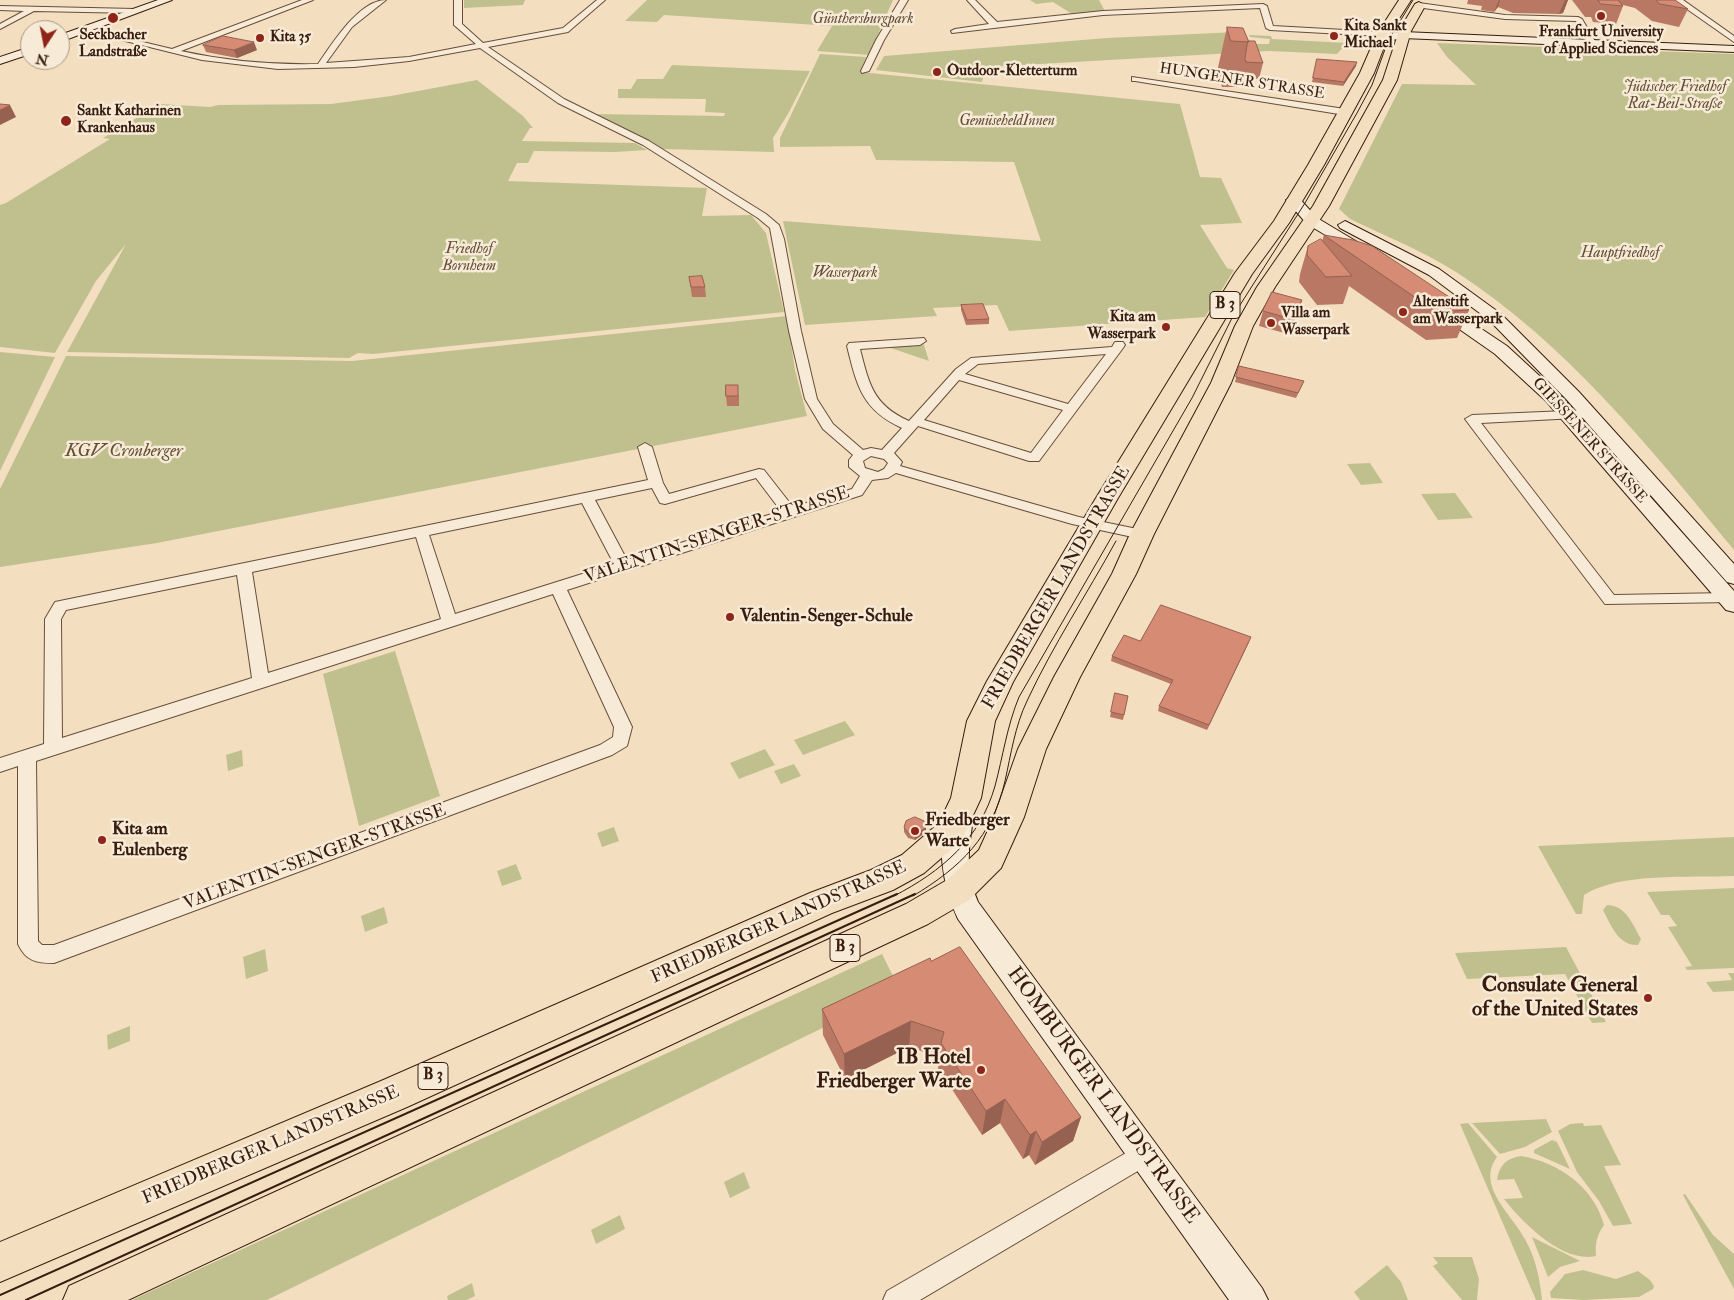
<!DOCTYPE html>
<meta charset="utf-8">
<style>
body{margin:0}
#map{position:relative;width:1734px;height:1300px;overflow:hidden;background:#f3dfc0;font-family:"IM FELL Double Pica",serif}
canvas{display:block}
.north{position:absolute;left:20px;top:20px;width:50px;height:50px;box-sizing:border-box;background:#f7ead6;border:1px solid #ab9886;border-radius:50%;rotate:191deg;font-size:14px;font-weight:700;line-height:20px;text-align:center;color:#381d0f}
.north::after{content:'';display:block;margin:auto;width:18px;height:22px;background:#8f2418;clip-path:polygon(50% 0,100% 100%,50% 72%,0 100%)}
</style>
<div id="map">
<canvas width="1734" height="1300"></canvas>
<div class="north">N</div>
</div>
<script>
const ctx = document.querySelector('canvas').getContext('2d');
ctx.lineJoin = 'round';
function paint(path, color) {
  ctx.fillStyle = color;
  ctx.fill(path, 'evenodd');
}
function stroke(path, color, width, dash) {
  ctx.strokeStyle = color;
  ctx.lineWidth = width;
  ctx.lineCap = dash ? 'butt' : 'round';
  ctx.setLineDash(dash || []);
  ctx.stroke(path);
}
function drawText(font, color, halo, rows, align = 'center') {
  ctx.font = font + ' "IM FELL Double Pica",serif';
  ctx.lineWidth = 5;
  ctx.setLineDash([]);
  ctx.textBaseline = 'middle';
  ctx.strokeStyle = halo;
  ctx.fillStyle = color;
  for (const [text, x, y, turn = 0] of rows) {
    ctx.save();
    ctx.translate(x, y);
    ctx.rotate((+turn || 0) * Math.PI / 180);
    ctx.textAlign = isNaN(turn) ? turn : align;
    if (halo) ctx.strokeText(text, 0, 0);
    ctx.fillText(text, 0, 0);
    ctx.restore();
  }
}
const green = new Path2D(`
 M464,0H525L523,5L464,8Z
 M647,0H893L869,55L817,51L832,26L664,15L657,22L625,21Z
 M1030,0H1099L1106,13L1075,16L1053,2L1036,4Z
 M1237,32L1250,44H1269L1270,39L1250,37L1249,35L1271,36L1272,39L1347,43L1337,54L1269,51L986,67L982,82L876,70L884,56L1107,38Z
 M1437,43L1734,54V550C1652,450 1566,343 1456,272C1423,251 1385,236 1350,219L1339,209L1402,84L1476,85L1447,57Z
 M820,54L866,57L860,72L1180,104L1200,177L1221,178L1242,223L1200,225L1227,268L1234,270L1205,317L1009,331L997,305L933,308L937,316L805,325L783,221L1041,241L1014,162L876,160L870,146L780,147V138Z
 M672,65L810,71L788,114L773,138L774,152L663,149L594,114L724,116L725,113L705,112L706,99L618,98V89H631L637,79H663Z
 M477,80L523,116L533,128H530L522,141L635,143L647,150L615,152L534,151L528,163H517L508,181L707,188L702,216L751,215L766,233L784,312L373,354L358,353L349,358L67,352L126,244L96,281L55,353L0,347V205L6,203L110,139L103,138L160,104L210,107L218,105L331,104L391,96Z
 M787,316L795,370L807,416L157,543L0,567V489L66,356L352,361Z
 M923,342L929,361L882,345Z
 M0,352L55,357L0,471Z
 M1370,463L1383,483L1361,485L1347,464Z
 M1455,493L1473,518L1438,520L1421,494Z
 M395,651L440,796L359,826L323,674Z
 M845,721L855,735L803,755L794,740Z
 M765,749L775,765L739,779L730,763Z
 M242,750L243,766L228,771L226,755Z
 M794,764L801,776L781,784L774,771Z
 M614,827L619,841L602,847L597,833Z
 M1734,837V876C1691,878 1619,872 1584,895L1582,914H1576L1538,846Z
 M516,864L522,879L502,886L497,871Z
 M1734,888V968L1687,970L1685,967L1692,966L1668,927L1677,926L1669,915H1661L1647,892Z
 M1607,905C1626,905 1633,925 1641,939L1638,945C1618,946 1611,925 1603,910Z
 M384,907L388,923L365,932L361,916Z
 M1566,947L1606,1022L1592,1023L1565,974L1467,979L1455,953Z
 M265,949L268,971L246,979L243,957Z
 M882,954L900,990L267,1300H132Z
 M1728,973H1734V991L1713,992L1706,982L1732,980Z
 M130,1026V1041L108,1050L107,1035Z
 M1546,1119L1552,1132L1525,1147L1500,1154L1472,1123Z
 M1468,1123L1497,1157C1475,1186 1513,1215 1526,1241C1536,1259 1540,1280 1542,1300H1536L1460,1124Z
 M1583,1123L1584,1126L1601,1125L1621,1165L1604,1166L1632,1224L1613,1226L1599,1201L1577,1172L1558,1131L1570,1124Z
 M1552,1140L1557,1142L1570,1169L1534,1153V1150Z
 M1521,1156C1558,1162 1594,1187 1604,1225C1597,1235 1595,1243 1596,1256C1563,1264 1522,1222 1504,1199L1523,1198L1514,1179L1497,1180C1499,1166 1506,1158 1521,1156Z
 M744,1172L750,1188L730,1198L724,1182Z
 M1685,1194L1713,1235L1734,1254V1289L1683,1195Z
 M620,1215L625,1229L596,1244L591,1230Z
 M1532,1237L1580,1261L1560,1267L1548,1277Z
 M1433,1257H1472L1479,1279L1477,1300H1462L1433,1266L1438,1263Z
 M1387,1265L1401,1282L1408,1300H1360L1354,1292Z
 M1583,1270L1616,1279L1638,1271L1650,1280L1654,1286L1653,1289L1639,1297L1584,1300L1551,1298L1550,1292L1565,1274Z
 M472,1283L475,1296L467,1300H448L447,1296Z`);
const streetTunnel = new Path2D(`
 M97,33L105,35`);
const street = new Path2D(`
 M302,0H313L181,51C226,61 271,65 318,64C332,44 359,0 386,0L352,27L326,63L409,57L476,44L454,25V0H462V24L483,43L563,28L597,0H605L568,32L488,47L564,99L649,141L766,214L779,225L784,239L801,331L817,399L833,424L863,450L871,448L882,450L902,428C862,410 857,386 847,346L849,343L924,338L926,341L920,345L860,349C869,384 873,405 909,421L956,369L971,358L1112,347L1115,342H1123L1125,345L1123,348L1039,461H1029L918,426L894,453L902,462L900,466L1079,517L1147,531L1149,534L1142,539L1072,524L896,473L888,478L872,480L862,495L567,590L632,727L627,746L612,755L54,963C36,963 26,961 18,944V766L0,772V758L44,744L45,619L55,602L648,480L638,447L645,443L652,447L663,483L669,494L759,469L764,470L793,507L852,489L860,476L849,467V460L853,455L823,429L805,399L789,331L770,228L758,218L643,145L558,103L480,48L409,61L354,67L278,69L202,60L101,35L105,33L172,49ZM1106,354L1068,404L965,374L978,364ZM959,380L1063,410L1031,453L924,420ZM871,456L884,459L888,463L884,469L878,472L865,468L863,461ZM756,478L781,511L627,560L595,500L652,488L660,503L665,504ZM582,503L614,564L455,614L429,535ZM416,537L441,619L268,673L252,572ZM237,575L252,678L62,738L61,619L66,610ZM553,594L614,727L613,737L600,745L54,945H42L38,941L36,761Z
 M900,0H908L884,40L869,71L862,73L861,71L876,40Z
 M967,0H975L997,22L1103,11L1263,4L1267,6L1273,26L1399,33L1403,35L1399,37L1270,30L1266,28L1260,8L1103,15L952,33L951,31L955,29L989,24Z
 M1674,0H1683L1734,36V42Z
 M1419,3L1505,15L1578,17L1582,19L1596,43L1589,45L1576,21L1505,19L1416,7Z
 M0,6L135,9L139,11L135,13L34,11L0,29V24L24,11L0,10Z
 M1132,77L1345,109L1349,112L1345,115L1135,81H1132Z
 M1590,410L1596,414L1595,417L1481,423L1614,595L1728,593L1734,595L1733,602L1605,604L1465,419L1472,415Z
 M1145,1142L1153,1146L1157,1154L1153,1162L920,1300H883L887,1291Z`);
const secondary = new Path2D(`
 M158,0H172L60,42V35Z
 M1403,32L1734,46V52L1403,38L1381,42L1376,39L1377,37Z
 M30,47V54L0,64V57Z
 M1293,196L1298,197L1317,218L1369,249L1371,252L1369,255H1359L1307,224L1286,200Z
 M1345,221L1439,269L1501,314L1579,392L1734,564V584L1727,582L1567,400L1489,320L1429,275L1340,228L1338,225Z
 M1438,302L1444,304L1507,346L1558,393L1734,591V612L1726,610L1546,401L1495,354L1432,310L1430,307Z
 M960,804L969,808C976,820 969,837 969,851C968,869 971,886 978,902L1262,1288L1268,1300H1229L958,919C943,886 934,842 951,808Z`);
const primary = new Path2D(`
 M1399,0H1411L1389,34L1374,73L1324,165L1289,223L1252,274L1118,498L1013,682L995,721L981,798L961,841L924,873L893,890L832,913L407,1107L0,1282V1242L381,1081L810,893L871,870L902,855L939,823L951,798L967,721L987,681L1096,498L1235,273L1274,221L1308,165L1360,73L1377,34Z
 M1419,2L1425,6L1411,31L1397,80L1329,206L1275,287L1253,326L1231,383L1154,534L1136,574L1080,677L1046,749L1024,817L1001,868L969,900L928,924L128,1300H63L69,1286L906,904L947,880L979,850L994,817L1018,749L1054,677L1112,574L1130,534L1211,383L1235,326L1257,287L1313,206L1383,80L1399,31L1415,4Z`);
const tramFar1 = new Path2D(`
 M894,896C942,871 980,839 995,786C1003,756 1007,726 1019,697L1192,398L1233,316L1305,203L1357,113L1372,85L1388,41L1413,0
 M913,896C961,867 992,837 1005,781C1011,754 1015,726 1027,701C1053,645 1087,594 1116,541`);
const tram = new Path2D(`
 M0,1295L897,894
 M26,1300L915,894`);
const wall = new Path2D(`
 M1468,0H1568L1563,13L1559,14L1513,13L1498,7L1494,12L1481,10L1482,6L1467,4Z
 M1572,0H1675L1688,9L1679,27L1652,21L1635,8L1623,5V6L1616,24L1593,22L1591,17H1585Z
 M1227,27L1248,41L1263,63L1259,79L1242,78L1241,75L1238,87H1222L1217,72Z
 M203,45L257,50L237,58L206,52Z
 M1317,59L1356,66L1343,86L1312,82Z
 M1324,235L1469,310L1457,338L1426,340L1349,286L1343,304L1317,305L1299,282L1300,274L1308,246L1322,241Z
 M689,277L705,287L706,297H692Z
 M1302,300L1298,314L1288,334L1259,326L1263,311Z
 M961,305L989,319V324L966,325L961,310Z
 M1239,366L1304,381L1296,398L1235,382Z
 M739,395V406H727L726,396Z
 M1140,641L1249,642L1207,730L1158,711L1159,706L1171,684L1111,661L1112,656Z
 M1115,693L1128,696L1123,720L1110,717Z
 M904,827H926V832L915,840L908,838L904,832Z
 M931,961L1081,1117L1073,1141L1035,1165L1029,1155L1023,1159L1000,1123L982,1135L938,1068L939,1057L909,1047L845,1079L823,1035L822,1009Z`);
const shadedWall = new Path2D(`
 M1499,0H1500L1498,7L1494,12Z
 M1565,0H1568L1563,13L1559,14Z
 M254,42L257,50L237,58L234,50Z
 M1357,62L1356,66L1343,86L1344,82Z
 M10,105L16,117L0,125V110Z
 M1302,300L1298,314L1288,334L1292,319Z
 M1251,637L1249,642L1207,730L1209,725Z
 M926,827V832L915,840V836Z
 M911,1021L909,1047L845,1079L844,1054Z
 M1005,1099L1000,1123L982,1135L986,1111Z
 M1081,1117L1073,1141L1035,1165L1042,1142Z
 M1036,1131L1029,1155L1023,1159L1030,1135Z`);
const building = new Path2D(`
 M1598,0H1618L1623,6L1601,4Z
 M1656,0H1675L1688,9L1660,4Z
 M1227,27L1243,28L1249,42L1231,41Z
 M223,36L254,42L234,50L203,45Z
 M1248,41H1255L1263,63L1246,62L1245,59Z
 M1317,59L1357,62L1344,82L1313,78Z
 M0,104L10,105L0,110Z
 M1324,235L1353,240L1372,246L1469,310L1437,312Z
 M1321,239L1352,276L1326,277L1307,255L1308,246Z
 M702,276L705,287H691L689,277Z
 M1272,292L1302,300L1292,319L1263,311Z
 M983,304L989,319L967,320L961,305Z
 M1239,366L1304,381L1298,393L1236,377Z
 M726,385H738V396H726Z
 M1161,605L1251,637L1209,725L1159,706L1173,680L1112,656L1124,635L1140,641Z
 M1115,693L1128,696L1124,715L1111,712Z
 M915,817L924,821L926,827L915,836L908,833L904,827L906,821Z
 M960,947L1081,1117L1042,1142L1036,1131L1030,1135L1005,1099L986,1111L941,1043L944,1032L911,1021L844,1054L822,1009L930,958L931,961Z`);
const markers = [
 [1601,16,5,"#8f2418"],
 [113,18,6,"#8f2418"],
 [1334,36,5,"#8f2418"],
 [260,38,5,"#8f2418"],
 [937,72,5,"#8f2418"],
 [66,121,6,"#8f2418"],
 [1403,312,5,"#8f2418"],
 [1271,323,5,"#8f2418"],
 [1166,327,5,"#8f2418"],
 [730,617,5,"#8f2418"],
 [915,831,5,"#8f2418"],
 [102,840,5,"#8f2418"],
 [1648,998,5,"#8f2418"],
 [981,1070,5,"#8f2418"]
];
const farParknames = [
 ["Günthersburgpark",863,20],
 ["Jüdischer Friedhof",1675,88],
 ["Rat-Beil-Straße",1675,105],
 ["GemüseheldInnen",1007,122],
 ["Friedhof",469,250],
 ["Bornheim",469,267],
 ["Hauptfriedhof",1620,254],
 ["Wasserpark",845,274]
];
const farPoinames = [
 ["Kita Sankt",1344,27],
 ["Michael",1344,44],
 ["Frankfurt University",1601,33,"center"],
 ["of Applied Sciences",1601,50,"center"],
 ["Seckbacher",113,36,"center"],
 ["Landstraße",113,53,"center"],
 ["Kita 35",270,38],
 ["Outdoor-Kletterturm",947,72],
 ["Sankt Katharinen",77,112],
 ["Krankenhaus",77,129],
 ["Altenstift",1413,303],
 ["am Wasserpark",1413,320],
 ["Villa am",1281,314],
 ["Wasserpark",1281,331],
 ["Kita am",1156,318,"right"],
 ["Wasserpark",1156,335,"right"]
];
const farStreetnames = [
 ["HUNGENER STRASSE",1242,82,9],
 ["GIESSENER STRASSE",1589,441,48]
];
const shields = [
 [1225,305,30],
 [845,948,30],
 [433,1076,30]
];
const shieldNames = [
 ["B 3",1225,305],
 ["B 3",845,948],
 ["B 3",433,1076]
];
const parkNames = [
 ["KGV Cronberger",124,452]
];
const streetNames = [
 ["VALENTIN-SENGER-STRASSE",717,536,-18],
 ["FRIEDBERGER LANDSTRASSE",1057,588,-60],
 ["VALENTIN-SENGER-STRASSE",315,858,-20],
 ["FRIEDBERGER LANDSTRASSE",779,923,-24],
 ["FRIEDBERGER LANDSTRASSE",271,1146,-23]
];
const poiNames = [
 ["Valentin-Senger-Schule",740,617],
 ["Friedberger",925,821],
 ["Warte",925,842],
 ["Kita am",112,830],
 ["Eulenberg",112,851]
];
const nearPoinames = [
 ["Consulate General",1638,986],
 ["of the United States",1638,1010],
 ["IB Hotel",971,1058],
 ["Friedberger Warte",971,1082]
];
const nearStreetnames = [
 ["HOMBURGER LANDSTRASSE",1102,1096,54]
];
paint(green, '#c0c08e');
stroke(streetTunnel, '#ceb89d', 8, [8, 4]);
stroke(street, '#674e3b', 2);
stroke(secondary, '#381d0f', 2);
stroke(primary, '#381d0f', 2);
paint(street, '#f7ead6');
paint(secondary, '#f7ead6');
paint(primary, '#f3dfc0');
stroke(tramFar1, '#381d0f', 1);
stroke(tram, '#381d0f', 2);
paint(wall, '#b87864');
paint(shadedWall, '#966151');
paint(building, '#d68b74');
stroke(building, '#966151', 1);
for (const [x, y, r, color] of markers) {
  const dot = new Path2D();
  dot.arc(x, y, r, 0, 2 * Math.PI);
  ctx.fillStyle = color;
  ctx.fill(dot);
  stroke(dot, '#f7ead6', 2);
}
drawText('italic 15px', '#614e35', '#f7ead6', farParknames);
drawText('bold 15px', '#381d0f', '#f7ead6', farPoinames, 'left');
drawText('15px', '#381d0f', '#f7ead6', farStreetnames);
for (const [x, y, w] of shields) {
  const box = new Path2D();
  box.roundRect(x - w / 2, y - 13.5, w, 27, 4);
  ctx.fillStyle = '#f7ead6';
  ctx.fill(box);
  stroke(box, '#381d0f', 1);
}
drawText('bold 16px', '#381d0f', null, shieldNames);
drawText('italic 18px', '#614e35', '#f7ead6', parkNames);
drawText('18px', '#381d0f', '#f7ead6', streetNames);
drawText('bold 18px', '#381d0f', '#f7ead6', poiNames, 'left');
drawText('bold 21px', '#381d0f', '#f7ead6', nearPoinames, 'right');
drawText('21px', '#381d0f', '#f7ead6', nearStreetnames);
</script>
